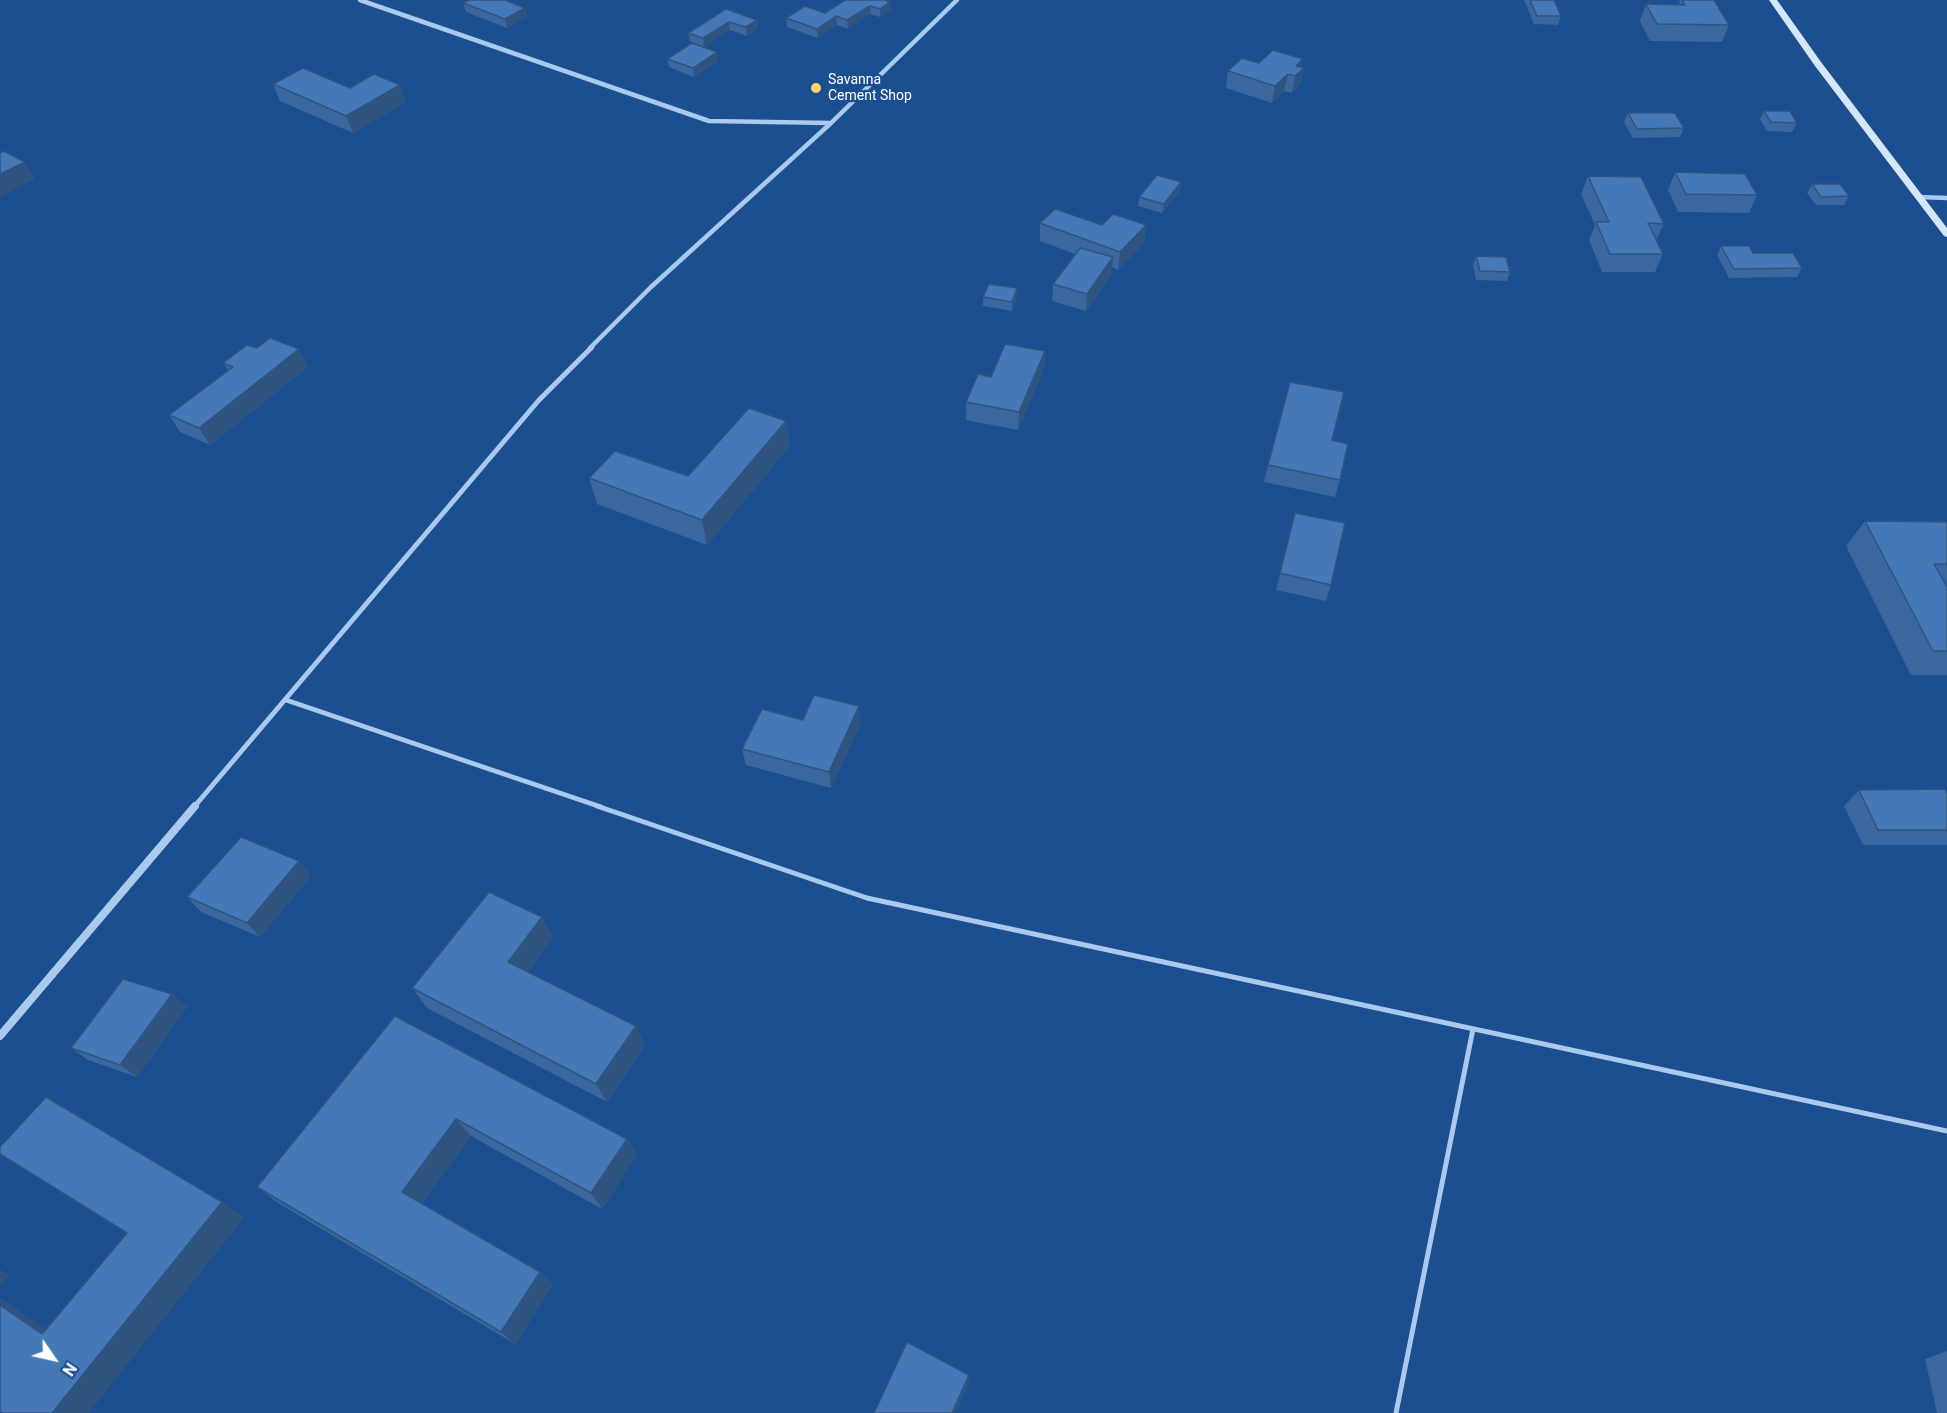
<!DOCTYPE html>
<style>
body{margin:0}
#map{position:relative;width:1947px;height:1413px;overflow:hidden;background:#1b4f8f;font-family:Roboto,sans-serif}
canvas{display:block}
.north{position:absolute;left:24px;top:1329px;width:60px;height:60px;-webkit-text-stroke:4px #1b4f8f;paint-order:stroke;rotate:124deg;font-size:16px;font-weight:700;line-height:24px;text-align:center;color:#fff}
.north::after{content:'';display:block;margin:auto;width:21px;height:27px;background:#fff;clip-path:polygon(50% 0,100% 100%,50% 72%,0 100%)}
</style>
<div id="map">
<canvas width="1947" height="1413"></canvas>
<div class="north">N</div>
</div>
<script>
const ctx = document.querySelector('canvas').getContext('2d');
ctx.lineJoin = 'round';
function stroke(path, color, width, dash) {
  ctx.strokeStyle = color;
  ctx.lineWidth = width;
  ctx.lineCap = dash ? 'butt' : 'round';
  ctx.setLineDash(dash || []);
  ctx.stroke(path);
}
function paint(path, color) {
  ctx.fillStyle = color;
  ctx.fill(path, 'evenodd');
}
function drawText(font, color, halo, rows, align = 'center') {
  ctx.font = font + ' Roboto,sans-serif';
  ctx.lineWidth = 4.5;
  ctx.setLineDash([]);
  ctx.textBaseline = 'middle';
  ctx.strokeStyle = halo;
  ctx.fillStyle = color;
  for (const [text, x, y, turn = 0] of rows) {
    ctx.save();
    ctx.translate(x, y);
    ctx.rotate((+turn || 0) * Math.PI / 180);
    ctx.textAlign = isNaN(turn) ? turn : align;
    if (halo) ctx.strokeText(text, 0, 0);
    ctx.fillText(text, 0, 0);
    ctx.restore();
  }
}
const serviceFar1 = new Path2D(`
 M286,700L601,807`);
const service = new Path2D(`
 M597,806L867,898L1947,1131
 M1396,1413L1473,1029`);
const minorFar2 = new Path2D(`
 M360,0L709,121L831,123
 M1919,197L1947,198
 M590,348L651,287L831,123L957,0`);
const minorFar1 = new Path2D(`
 M194,807L539,400L592,347`);
const minor = new Path2D(`
 M0,1036L195,806`);
const secondary = new Path2D(`
 M1769,0H1777L1821,62L1947,228V237L1944,236L1815,66Z`);
const wall = new Path2D(`
 M845,0L891,10L880,17L870,14L848,29L837,25L818,38L787,27L786,18L825,13Z
 M1524,0H1554L1561,16L1558,25L1534,24Z
 M1680,0H1714L1729,25L1722,42L1650,41L1640,21L1646,4H1679Z
 M463,3L528,16L507,28L466,12Z
 M726,9L757,20L758,28L747,36L730,30L704,47L690,41L688,33Z
 M667,59L718,61L694,77L669,67Z
 M1259,63L1304,68L1300,85L1292,93L1284,91L1272,103L1226,88L1228,71Z
 M273,84L350,88L400,85L406,102L353,133L280,101Z
 M1764,111L1797,123L1792,132L1767,131L1760,119Z
 M1628,113L1684,128L1680,137L1633,138L1624,122Z
 M1675,172L1757,195L1749,213L1678,212L1668,190Z
 M1588,176L1664,224L1656,240L1663,254L1655,272H1602L1589,240L1595,225L1581,194Z
 M1812,184L1849,196L1844,205H1816L1807,193Z
 M1180,191L1162,213L1138,206L1139,197Z
 M1040,223L1102,225H1146L1144,243L1118,270L1112,267L1111,275L1086,311L1052,301L1053,284L1075,254L1040,241Z
 M1721,246L1753,253L1802,268L1797,277L1729,278L1717,255Z
 M1476,256L1510,272L1507,281L1476,280L1473,265Z
 M1017,288V297L1012,311L983,306V297Z
 M1045,351L1044,369L1018,430L966,420V402L991,377Z
 M223,363L308,367L210,445L180,432L169,415L228,370Z
 M786,421L790,446L707,545L597,504L589,478L688,476Z
 M1332,440L1340,480L1335,497L1264,482L1268,465Z
 M1295,513L1331,585L1326,601L1276,590Z
 M1865,521L1947,522V675H1911L1846,546Z
 M803,720L861,723L831,788L746,765L742,749Z
 M1859,790L1947,793V845H1863L1844,806Z
 M311,876L260,937L201,912L187,897Z
 M542,917L553,938L528,972L645,1045L607,1102L427,1008L412,988Z
 M172,994L187,1007L137,1077L88,1060L71,1048Z
 M395,1016L627,1139L637,1155L602,1209L471,1136L422,1203L540,1272L553,1285L515,1344L278,1203L257,1187Z
 M1947,1351V1413H1937L1925,1359Z`);
const shadedWall = new Path2D(`
 M890,2L891,10L880,17V9Z
 M870,6V14L848,29L847,20Z
 M525,8L528,16L507,28L505,19Z
 M836,16L837,25L818,38L817,29Z
 M757,20L758,28L747,36L746,27Z
 M729,22L730,30L704,47L703,38Z
 M717,52L718,61L694,77L693,68Z
 M1303,59L1300,72L1304,68L1300,85L1292,93L1295,76L1296,66Z
 M1288,74L1284,91L1272,103L1275,86Z
 M400,85L406,102L353,133L346,116Z
 M25,162L35,179L0,197V174Z
 M1181,182L1180,191L1162,213L1164,204Z
 M1146,225L1144,243L1118,270L1120,252Z
 M1113,257L1111,275L1086,311L1087,294Z
 M1017,288V297L1012,311V302Z
 M299,349L308,367L210,445L199,428Z
 M1045,351L1044,369L1018,430L1019,412Z
 M786,421L790,446L707,545L702,520Z
 M859,706L861,723L831,788L829,772Z
 M299,861L311,876L260,937L247,923Z
 M542,917L553,938L520,982L508,962Z
 M172,994L187,1007L137,1077L120,1065Z
 M636,1026L645,1045L607,1102L596,1084Z
 M456,1119L471,1136L419,1207L402,1192Z
 M627,1139L637,1155L602,1209L591,1193Z
 M222,1202L244,1218L89,1413H52Z
 M0,1269L10,1276L0,1286Z
 M540,1272L553,1285L515,1344L501,1332Z
 M0,1298L71,1346L42,1334L0,1305Z
 M969,1375V1383L956,1413H952Z`);
const building = new Path2D(`
 M469,0H505L525,8L505,19L463,3Z
 M845,0H885L890,2L880,9L870,6L847,20L836,16L817,29L786,18L805,6L825,13Z
 M1530,0H1554L1561,16H1537Z
 M1682,0H1714L1729,25L1657,24L1646,4L1685,5Z
 M726,9L757,20L746,27L729,22L703,38L688,33Z
 M692,43L717,52L693,68L667,59Z
 M1273,50L1303,59L1296,66L1304,68L1295,76L1288,74L1275,86L1228,71L1242,58L1259,63Z
 M303,68L350,88L374,74L400,85L346,116L273,84Z
 M1764,111H1790L1797,123L1771,122Z
 M1628,113H1675L1684,128L1637,129Z
 M4,151L25,162L0,174V153Z
 M1675,172L1745,174L1757,195L1686,194Z
 M1157,175L1181,182L1164,204L1139,197Z
 M1588,176L1641,177L1664,224L1648,223L1663,254H1610L1596,222H1609Z
 M1812,184H1840L1849,196L1821,197Z
 M1055,209L1102,225L1113,214L1146,225L1120,252L1040,223Z
 M1721,246H1749L1753,253H1793L1802,268L1734,269Z
 M1080,248L1113,257L1087,294L1053,284Z
 M1476,256L1506,257L1510,272L1480,271Z
 M989,284L1017,288L1012,302L983,297Z
 M270,338L299,349L199,428L169,415L233,367L223,363L247,345L257,348Z
 M1005,344L1045,351L1019,412L966,402L978,374L991,377Z
 M1290,382L1344,392L1332,440L1348,444L1340,480L1268,465Z
 M749,408L786,421L702,520L589,478L615,451L688,476Z
 M1295,513L1345,523L1331,585L1280,573Z
 M1865,521L1947,522V564H1934L1947,587V651H1933Z
 M814,695L859,706L829,772L742,749L762,709L803,720Z
 M1945,789L1947,793V830H1878L1859,790Z
 M241,837L299,861L247,923L187,897Z
 M489,892L542,917L508,962L636,1026L596,1084L412,988Z
 M123,979L172,994L120,1065L71,1048Z
 M395,1016L627,1139L591,1193L456,1119L402,1192L540,1272L501,1332L257,1187Z
 M46,1097L222,1202L52,1413H3L0,1411V1305L42,1334L127,1233L0,1154V1147Z
 M907,1342L969,1375L952,1413H874Z`);
const markers = [
 [816,88,6,"#ffd166"]
];
const farPoinames = [
 ["Savanna",828,80],
 ["Cement Shop",828,96]
];
stroke(serviceFar1, '#a9c9ee', 4.5);
stroke(service, '#a9c9ee', 5);
stroke(minorFar2, '#a9c9ee', 4.5);
stroke(minorFar1, '#a9c9ee', 5);
stroke(minor, '#a9c9ee', 8);
paint(secondary, '#d6e6fa');
paint(wall, '#3a679d');
paint(shadedWall, '#305480');
paint(building, '#4478b7');
stroke(building, '#305480', 1.5);
for (const [x, y, r, color] of markers) {
  const dot = new Path2D();
  dot.arc(x, y, r, 0, 2 * Math.PI);
  ctx.fillStyle = color;
  ctx.fill(dot);
  stroke(dot, '#1b4f8f', 2);
}
drawText('14px', '#fff', '#1b4f8f', farPoinames, 'left');
</script>
